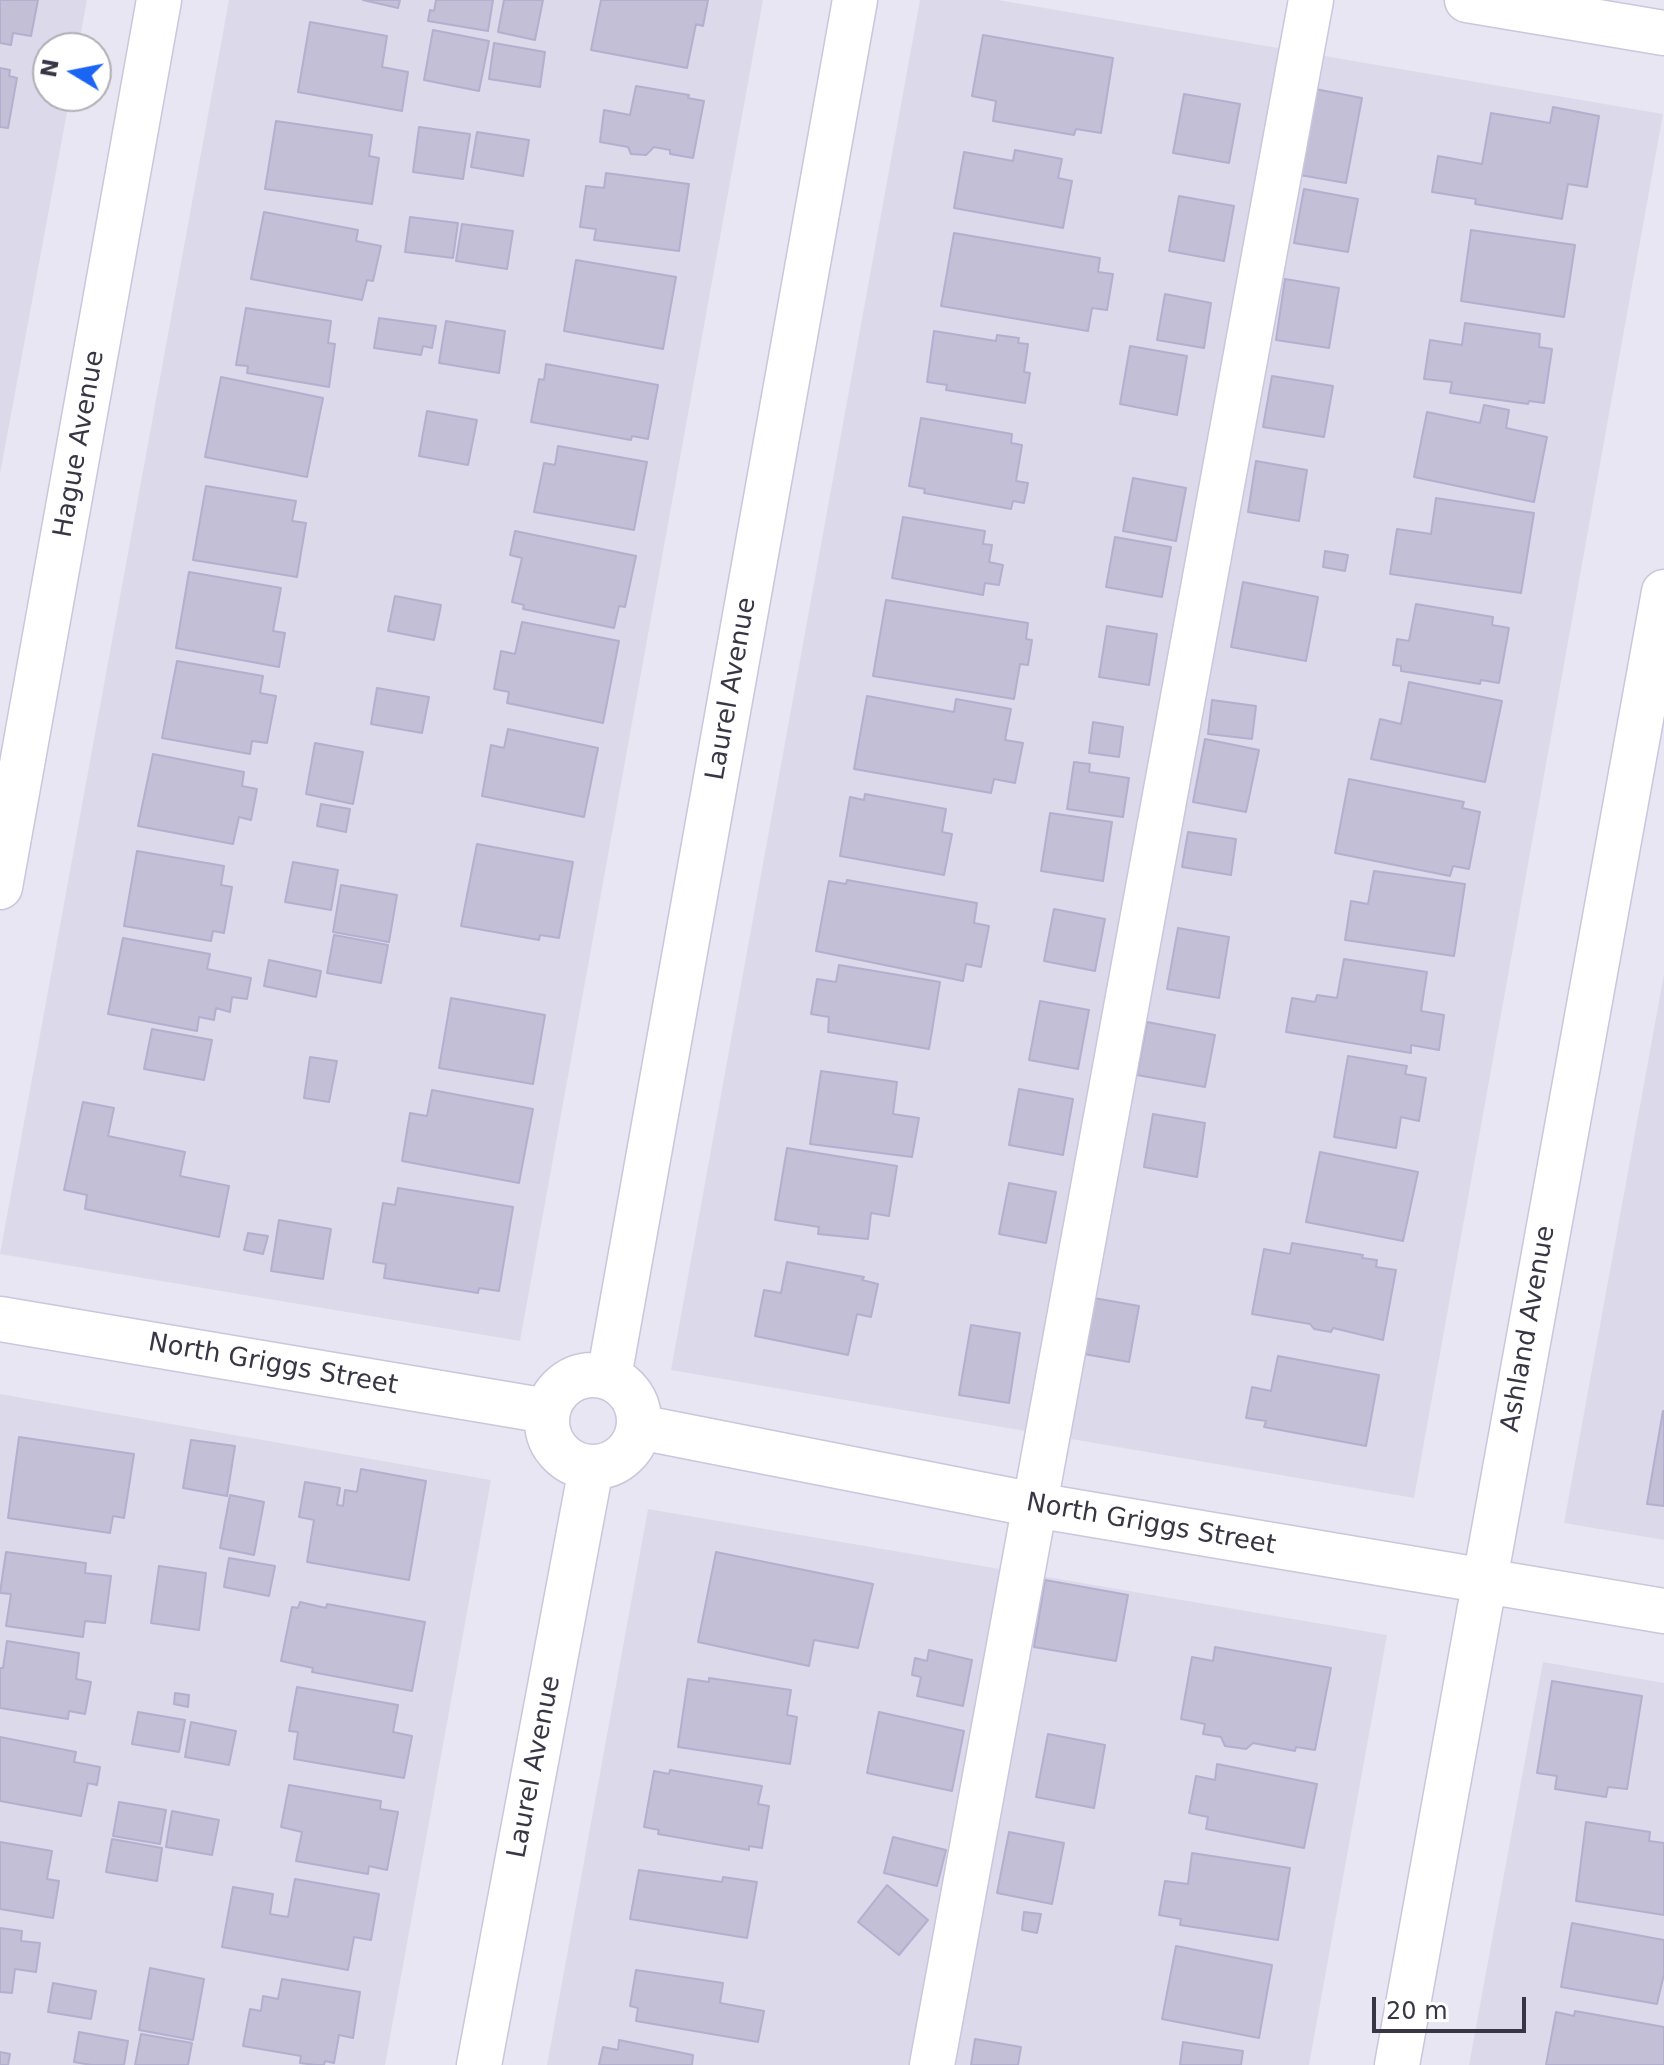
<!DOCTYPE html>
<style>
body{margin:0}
#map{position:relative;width:1664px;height:2065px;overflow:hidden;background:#e9e6f3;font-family:"DejaVu Sans",sans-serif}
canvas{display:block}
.north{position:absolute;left:32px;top:32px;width:80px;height:80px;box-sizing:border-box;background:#fff;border:2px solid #afafb5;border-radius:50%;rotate:280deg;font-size:22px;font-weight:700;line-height:32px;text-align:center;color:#383645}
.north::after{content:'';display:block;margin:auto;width:28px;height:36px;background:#1b65f5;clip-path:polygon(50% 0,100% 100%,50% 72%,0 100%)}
.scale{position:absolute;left:1372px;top:1997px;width:154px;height:36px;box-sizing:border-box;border:4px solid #383645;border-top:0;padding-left:10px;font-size:24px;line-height:28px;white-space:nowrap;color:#383645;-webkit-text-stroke:6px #fff;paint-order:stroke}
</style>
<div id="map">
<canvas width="1664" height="2065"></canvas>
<div class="north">N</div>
<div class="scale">20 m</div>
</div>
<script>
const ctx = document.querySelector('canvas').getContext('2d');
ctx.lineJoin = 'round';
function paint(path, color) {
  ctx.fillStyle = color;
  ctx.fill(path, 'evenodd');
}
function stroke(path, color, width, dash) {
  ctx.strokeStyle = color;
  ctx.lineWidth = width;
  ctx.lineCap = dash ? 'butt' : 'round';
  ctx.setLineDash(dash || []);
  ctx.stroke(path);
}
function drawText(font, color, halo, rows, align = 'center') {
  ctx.font = font + ' "DejaVu Sans",sans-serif';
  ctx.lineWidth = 6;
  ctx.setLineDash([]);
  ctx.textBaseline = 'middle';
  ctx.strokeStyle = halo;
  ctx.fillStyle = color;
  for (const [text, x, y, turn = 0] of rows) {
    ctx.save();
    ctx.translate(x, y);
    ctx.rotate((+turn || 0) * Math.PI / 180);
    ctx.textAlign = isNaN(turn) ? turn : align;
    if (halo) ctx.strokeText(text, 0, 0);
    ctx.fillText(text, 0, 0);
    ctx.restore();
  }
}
const residential = new Path2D(`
 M0,0H87L78,48H48V96H70L0,474Z
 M229,0H763L520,1341L0,1254Z
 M920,0H998L1663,114L1414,1498L671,1370Z
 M1664,974V1540L1564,1523Z
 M0,1394L491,1480L385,2065H0Z
 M648,1509L1387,1635L1309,2065H547Z
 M1543,1662L1664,1683V2065H1469Z`);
const building = new Path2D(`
 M0,0H38L31,36L13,33L11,45L0,43Z
 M363,0H400L398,8Z
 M436,0H493L488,31L428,21L430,10L434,11Z
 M504,0H543L535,40L498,32Z
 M601,0H708L703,26L696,24L687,68L591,50Z
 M310,22L387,36L382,67L408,72L402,111L298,92Z
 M433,30L489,41L479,91L424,80Z
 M983,35L1113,58L1101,133L1076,129L1074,135L993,121L996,101L972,96Z
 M494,43L545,52L540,87L489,79Z
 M0,68L10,70L9,76L17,78L8,128L0,127Z
 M636,86L689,95L688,98L704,101L693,158L670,154V150L654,147L646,155L631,154L628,147L600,142L604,110L630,115Z
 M1310,88L1362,98L1346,183L1294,174Z
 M1184,94L1240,104L1229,163L1173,153Z
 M1553,107L1599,116L1587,187L1568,184L1562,219L1475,204L1476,199L1432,192L1438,156L1482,164L1491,113L1550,123Z
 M276,121L372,135L369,156L379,158L372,204L265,189Z
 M419,127L470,134L463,179L413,172Z
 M477,132L529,140L523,176L471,167Z
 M1015,150L1062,159L1058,178L1072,181L1063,228L954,208L964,152L1013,161Z
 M606,173L689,184L679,251L594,240L596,229L580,227L586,186L604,188Z
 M1304,189L1358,199L1348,252L1294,243Z
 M1179,196L1234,206L1224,261L1169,251Z
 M264,212L358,230L356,241L381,246L373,281L367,280L362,300L251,279Z
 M410,217L458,223L453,258L405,252Z
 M462,224L513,231L507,269L456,261Z
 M1471,230L1575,245L1564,317L1461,301Z
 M954,233L1100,258L1098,272L1113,274L1107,310L1092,308L1088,331L941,306Z
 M576,260L676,277L663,349L564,331Z
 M1285,279L1339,288L1329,348L1276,340Z
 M1165,294L1211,303L1204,348L1157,340Z
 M246,308L331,321L328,343L335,344L329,387L247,373L248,366L236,365Z
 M379,318L436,326L432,348L423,346L421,355L374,348Z
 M446,321L505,331L499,373L439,363Z
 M1465,323L1540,334L1539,347L1552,349L1544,403L1529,401L1528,404L1450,393L1452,382L1424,379L1430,340L1462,345Z
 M934,331L996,341L997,335L1019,338L1018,343L1028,344L1024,372L1030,373L1025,403L946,390L947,385L927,382Z
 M1130,346L1187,356L1177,415L1120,404Z
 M546,364L658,385L648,439L632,436L631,440L531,422L539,379L544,380Z
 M1272,376L1333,386L1324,437L1263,427Z
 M221,377L323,398L307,477L205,457Z
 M1484,405L1509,410L1506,428L1547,437L1534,502L1414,477L1427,412L1480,423Z
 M427,411L477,420L468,465L419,456Z
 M921,418L1012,434L1011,443L1022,445L1016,481L1028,483L1024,503L1013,501L1011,509L924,493L925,489L909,486Z
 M558,446L647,462L634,530L534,512L544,463L555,465Z
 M1256,461L1307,470L1299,521L1248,512Z
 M1133,478L1186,488L1176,541L1123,531Z
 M206,486L296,501L292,521L306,523L297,577L193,560Z
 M1436,498L1534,513L1521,593L1390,574L1397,529L1431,534Z
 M903,517L985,531L983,544L992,545L989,562L1003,565L999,585L985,583L983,595L892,578Z
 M515,531L636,556L625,607L619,606L614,628L523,609L524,605L512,602L522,558L510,555Z
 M1115,537L1171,547L1162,597L1106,587Z
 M1325,551L1348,555L1345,571L1323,567Z
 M189,572L281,588L273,631L285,633L279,667L176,648Z
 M1243,582L1318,597L1306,661L1231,647Z
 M395,596L441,605L434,640L388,631Z
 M886,600L1028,623L1026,639L1032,640L1028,665L1020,664L1014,699L873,676Z
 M1416,604L1493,617L1492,625L1509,628L1499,683L1481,680L1480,684L1401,671V666L1393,665L1397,639L1409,641Z
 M522,622L619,641L603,723L507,703L509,692L494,689L501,651L515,654Z
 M1107,626L1157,634L1149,685L1099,677Z
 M177,661L263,676L260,693L276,696L267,743L252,741L250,754L162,738Z
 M1409,682L1502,701L1485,782L1371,759L1380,719L1401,724Z
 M377,688L429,697L422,733L371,724Z
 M867,696L954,712L956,699L1011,709L1005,740L1023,743L1015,783L994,779L991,793L854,769Z
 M1212,700L1256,706L1252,739L1208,734Z
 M1093,722L1123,727L1119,757L1089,753Z
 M508,729L598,748L584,817L482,796L491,745L504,748Z
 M1205,739L1259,750L1246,812L1193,802Z
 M315,743L363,752L353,804L306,794Z
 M153,754L244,772L242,786L257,789L251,820L239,817L233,844L138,826Z
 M1074,762L1090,764L1089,772L1129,778L1123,817L1067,809Z
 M1349,779L1464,802L1462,808L1480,812L1469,869L1453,866L1450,876L1335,853Z
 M865,794L946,809L942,832L952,834L944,875L840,856L850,797L864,800Z
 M321,804L350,809L346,832L317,826Z
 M1050,813L1112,822L1103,881L1041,871Z
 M1188,832L1236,839L1231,875L1182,867Z
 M477,844L573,862L559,938L540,935L539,940L461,926Z
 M137,851L224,866L221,885L232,887L224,933L213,931L211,941L124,926Z
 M293,862L338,870L331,910L285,902Z
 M1374,871L1465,884L1454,956L1345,940L1351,901L1368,904Z
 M847,880L977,903L974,923L989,926L981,967L966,964L963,981L816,951L829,881L846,884Z
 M341,885L397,895L389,942L333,932Z
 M1054,909L1105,919L1095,971L1044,961Z
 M1178,928L1229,937L1219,998L1167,989Z
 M334,935L388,945L381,983L327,973Z
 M123,938L210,954L207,969L251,978L247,999L232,997L230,1012L216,1008L214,1020L199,1017L197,1031L108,1014Z
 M1344,959L1427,972L1421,1011L1444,1015L1439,1050L1411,1045V1053L1286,1032L1292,998L1315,1002L1317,995L1337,998Z
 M269,960L321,971L316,997L264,986Z
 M839,965L940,982L929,1049L828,1032L829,1017L811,1014L817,979L836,982Z
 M451,998L545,1015L533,1084L439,1068Z
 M1040,1001L1089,1010L1078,1069L1029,1060Z
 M1147,1022L1215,1035L1205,1087L1137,1075Z
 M152,1029L212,1040L204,1080L144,1069Z
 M1348,1056L1407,1066L1405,1074L1426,1078L1419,1121L1401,1117L1396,1148L1334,1137Z
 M310,1057L337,1061L329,1102L304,1098Z
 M821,1071L897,1082L893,1114L919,1118L912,1157L810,1144Z
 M1019,1089L1073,1099L1063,1155L1009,1145Z
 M432,1090L533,1109L519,1183L402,1161L410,1113L427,1116Z
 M83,1102L114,1108L108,1136L185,1152L180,1176L229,1186L219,1237L85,1209L87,1195L64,1190Z
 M1153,1114L1205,1123L1197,1177L1144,1167Z
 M787,1148L897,1166L889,1216L871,1213L868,1239L818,1234L819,1227L775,1220Z
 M1320,1152L1418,1172L1403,1241L1306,1222Z
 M1009,1183L1056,1192L1046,1243L999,1234Z
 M398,1188L513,1207L499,1291L479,1288L478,1293L384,1278L386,1264L373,1262L383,1203L395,1205Z
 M279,1220L331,1229L323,1279L271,1271Z
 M248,1233L268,1236L263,1254L244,1250Z
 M1292,1243L1363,1255L1362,1258L1377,1260L1376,1267L1396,1270L1383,1340L1333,1328L1331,1332L1314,1329L1310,1324L1252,1314L1264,1249L1290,1254Z
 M787,1262L864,1277L862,1280L878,1284L871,1317L857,1314L848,1355L755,1336L764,1290L781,1293Z
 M1094,1298L1139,1306L1129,1362L1084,1354Z
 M971,1325L1020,1333L1009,1403L959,1395Z
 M1278,1356L1379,1375L1366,1446L1264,1427L1266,1421L1246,1418L1252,1387L1271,1391Z
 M1663,1411H1664V1506L1647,1504Z
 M19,1437L134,1454L124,1518L113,1516L110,1533L8,1518Z
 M191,1440L235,1446L227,1496L183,1488Z
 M361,1469L426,1481L409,1580L307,1562L314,1520L299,1517L305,1482L340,1488L337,1505L343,1506L345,1490L357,1492Z
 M230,1495L264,1502L254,1555L220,1548Z
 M6,1552L86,1563L85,1573L111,1576L105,1623L85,1621L83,1637L6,1626L11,1594L0,1593Z
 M716,1552L873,1584L858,1648L814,1640L809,1666L698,1642Z
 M229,1558L275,1566L269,1596L224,1587Z
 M159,1566L206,1573L199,1630L151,1623Z
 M1045,1580L1128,1595L1116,1661L1034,1647Z
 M300,1602L326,1608L327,1604L425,1622L412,1691L312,1672L313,1668L281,1661L292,1607L298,1608Z
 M7,1641L79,1653L76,1679L91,1682L85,1714L69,1711L68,1719L0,1708V1668H3Z
 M1215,1647L1331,1668L1315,1750L1296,1747L1295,1751L1253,1743L1246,1749L1225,1746L1221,1737L1203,1734L1205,1724L1181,1719L1192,1657L1213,1661Z
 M929,1650L972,1660L963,1706L917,1696L921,1677L912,1675L915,1658L927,1661Z
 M709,1678L791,1690L787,1715L797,1717L790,1764L678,1747L688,1679L709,1682Z
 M1552,1681L1642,1696L1627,1789L1608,1787L1606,1797L1555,1789L1557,1776L1537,1773Z
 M297,1687L398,1705L393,1732L412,1736L404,1778L294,1759L298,1732L289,1731Z
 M175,1693L189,1695L188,1707L174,1704Z
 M138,1712L185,1720L179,1752L132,1744Z
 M879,1712L964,1731L952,1791L867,1773Z
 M191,1722L236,1731L229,1765L185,1757Z
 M1048,1734L1105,1745L1094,1808L1036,1797Z
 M0,1737L76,1752L74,1762L100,1767L97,1785L88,1783L81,1816L0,1801Z
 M1217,1764L1317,1784L1304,1848L1206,1829L1208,1817L1189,1813L1196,1776L1215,1780Z
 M670,1770L762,1786L758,1804L769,1806L762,1848L749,1846V1850L658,1834L659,1830L644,1827L654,1771L669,1774Z
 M289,1785L381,1801L380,1809L398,1812L387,1870L369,1866L368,1874L296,1861L302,1832L281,1827Z
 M119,1802L166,1810L160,1844L113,1836Z
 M172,1811L219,1820L212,1855L166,1847Z
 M1586,1822L1650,1832L1649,1841L1664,1843V1915L1576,1901Z
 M1009,1832L1064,1843L1052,1904L997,1893Z
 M893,1837L946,1850L937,1886L884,1873Z
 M112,1839L162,1848L157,1881L106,1872Z
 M0,1842L52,1851L47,1879L59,1881L53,1918L0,1909Z
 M1192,1853L1290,1868L1278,1940L1180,1925L1181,1919L1159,1915L1165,1881L1188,1884Z
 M639,1870L722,1882L723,1877L757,1882L747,1938L630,1919Z
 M295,1879L379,1894L371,1940L354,1937L348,1970L222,1947L233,1887L273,1894L270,1914L288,1917Z
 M887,1885L928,1920L899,1955L858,1922Z
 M1024,1912L1041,1914L1037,1933L1022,1930Z
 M1572,1923L1664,1940V1974L1657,2004L1561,1987Z
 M0,1928L22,1931L21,1941L40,1943L36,1972L15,1969L12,1993L0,1992Z
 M1176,1946L1272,1965L1259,2038L1162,2019Z
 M150,1968L204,1979L193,2040L139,2030Z
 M636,1970L723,1983L720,2003L764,2011L758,2042L636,2021L638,2008L630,2006Z
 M282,1979L360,1992L353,2038L339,2035L334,2063L325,2061L324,2065H315L300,2063L301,2056L243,2046L250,2009L261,2011L263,1996L278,1999Z
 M53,1983L96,1991L91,2019L48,2012Z
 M1575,2011L1664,2027V2065H1546L1556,2012L1574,2016Z
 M79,2032L128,2041L124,2065H91L74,2062Z
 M141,2034L192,2043L188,2065H135Z
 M975,2039L1021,2047L1018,2065H971Z
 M619,2040L693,2055L692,2065H599L603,2047L618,2050Z
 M1183,2042L1243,2051L1241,2065H1180Z
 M0,2052L10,2054L8,2065H0Z`);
const minor = new Path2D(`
 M1467,0L1664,33
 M0,887L159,0
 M0,1319L547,1411
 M547 1421a46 46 0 1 1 92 0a46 46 0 1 1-92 0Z
 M609,1377L855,0
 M639,1427L1035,1505L1664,1611
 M479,2065L591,1468
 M932,2065L1311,0
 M1397,2065L1664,592`);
const streetNames = [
 ["Hague Avenue",80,444,-80],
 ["Laurel Avenue",732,689,-80],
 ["Ashland Avenue",1529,1329,-80],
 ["North Griggs Street",273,1365,10],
 ["North Griggs Street",1151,1525,10],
 ["Laurel Avenue",535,1767,-79]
];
paint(residential, '#dcd9eb');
paint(building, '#c2bfd7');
stroke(building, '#b3afcf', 2);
stroke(minor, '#cac6dc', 47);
stroke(minor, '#fff', 44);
drawText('26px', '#383645', '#fff', streetNames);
</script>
